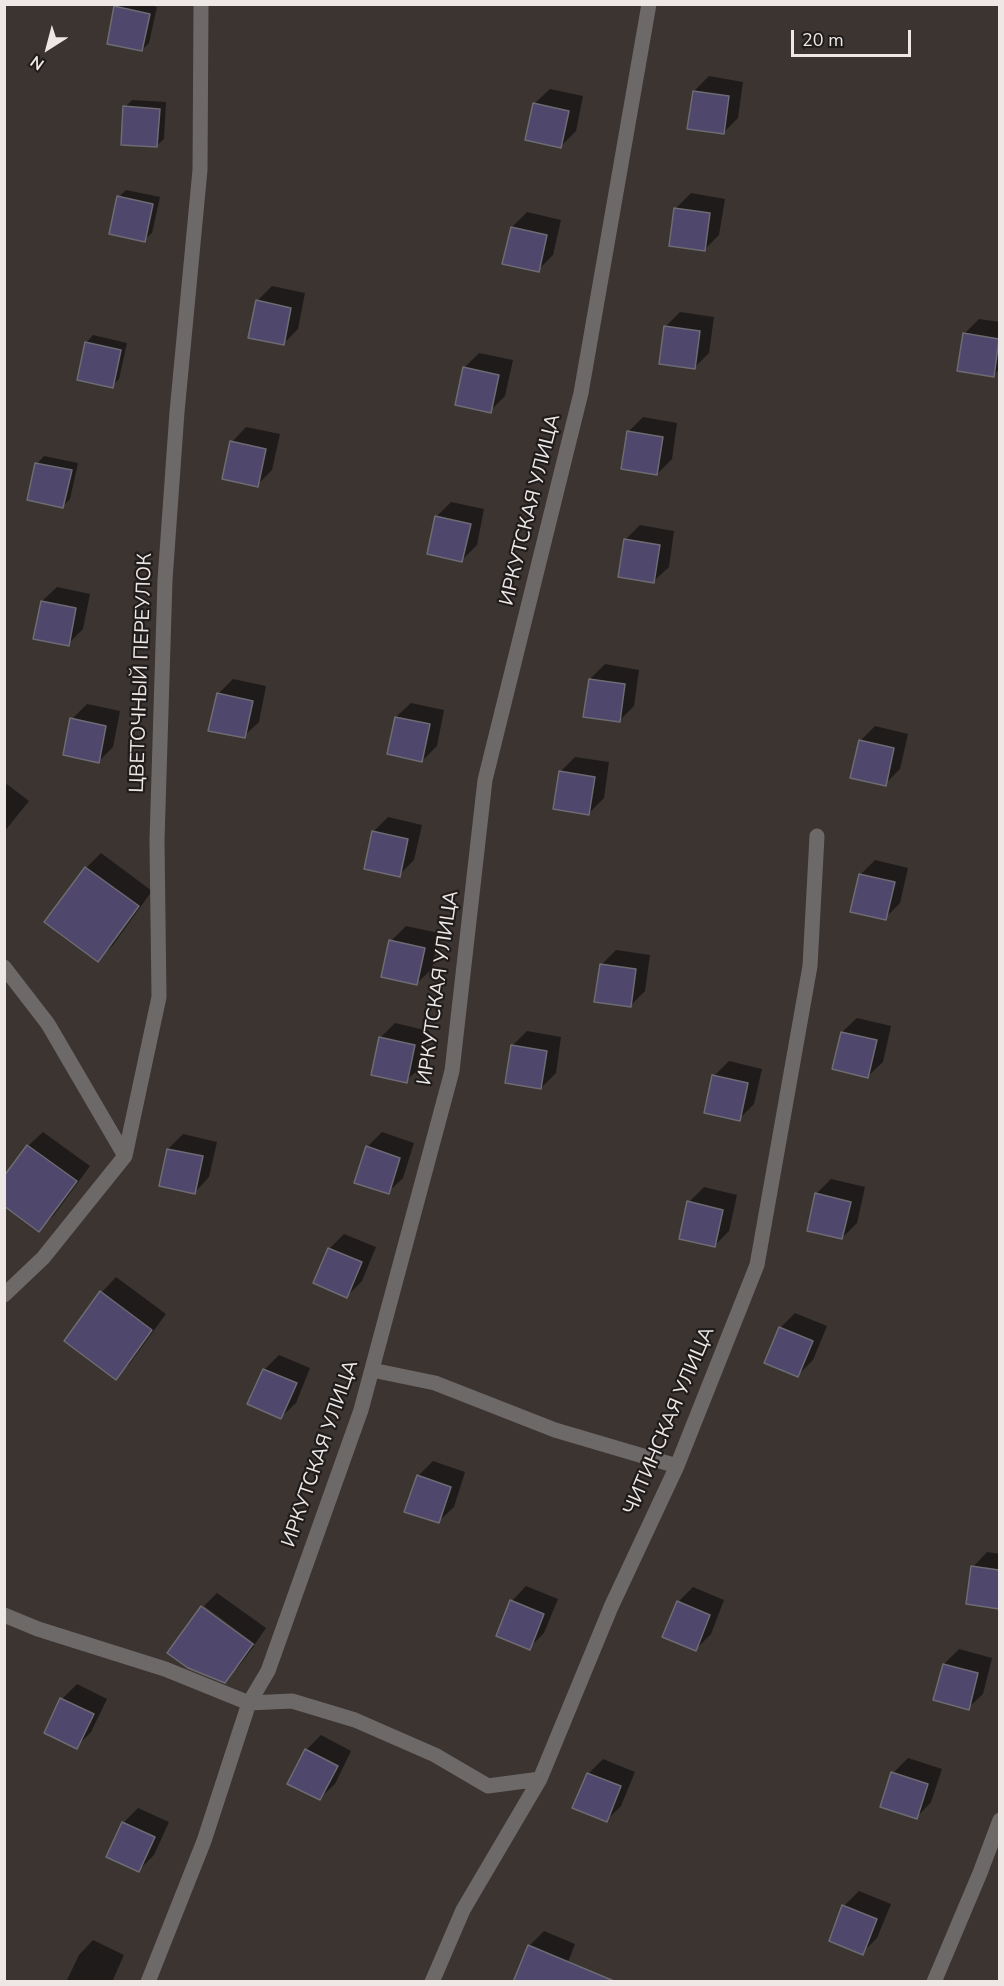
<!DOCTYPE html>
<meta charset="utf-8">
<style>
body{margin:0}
#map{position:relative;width:1004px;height:1986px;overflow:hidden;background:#3b3431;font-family:"Nunito Sans",sans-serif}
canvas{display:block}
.frame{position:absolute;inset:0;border:6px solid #ede8e6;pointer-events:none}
.north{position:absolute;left:18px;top:18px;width:60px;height:60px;-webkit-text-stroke:4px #201c1b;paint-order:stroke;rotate:216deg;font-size:16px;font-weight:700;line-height:24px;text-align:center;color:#ede8e6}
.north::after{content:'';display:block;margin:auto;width:21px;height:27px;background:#ede8e6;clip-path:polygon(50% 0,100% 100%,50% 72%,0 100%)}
.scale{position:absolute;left:791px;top:30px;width:120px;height:27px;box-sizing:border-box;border:3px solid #ede8e6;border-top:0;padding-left:8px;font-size:18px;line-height:21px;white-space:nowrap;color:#ede8e6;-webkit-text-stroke:4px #201c1b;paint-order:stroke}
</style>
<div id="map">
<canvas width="1004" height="1986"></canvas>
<div class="frame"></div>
<div class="north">N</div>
<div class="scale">20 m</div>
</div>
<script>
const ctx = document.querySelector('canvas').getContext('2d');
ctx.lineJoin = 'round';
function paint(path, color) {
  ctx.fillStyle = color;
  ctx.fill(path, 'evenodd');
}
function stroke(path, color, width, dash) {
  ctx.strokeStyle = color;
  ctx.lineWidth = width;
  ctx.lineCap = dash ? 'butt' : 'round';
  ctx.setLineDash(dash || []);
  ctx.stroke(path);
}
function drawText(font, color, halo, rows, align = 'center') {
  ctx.font = font + ' "Nunito Sans",sans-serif';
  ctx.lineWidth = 4.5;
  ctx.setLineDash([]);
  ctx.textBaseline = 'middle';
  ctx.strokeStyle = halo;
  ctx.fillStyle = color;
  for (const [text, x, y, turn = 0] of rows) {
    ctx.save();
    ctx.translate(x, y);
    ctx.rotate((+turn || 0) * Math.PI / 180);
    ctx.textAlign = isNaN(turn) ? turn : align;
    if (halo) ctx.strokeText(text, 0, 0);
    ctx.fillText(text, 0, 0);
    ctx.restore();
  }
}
const shadow = new Path2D(`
 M118,4H147L157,7L149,43L142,50L116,6Z
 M709,76L743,82L738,118L723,133L694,91Z
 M550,89L583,96L576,131L561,146L535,103Z
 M132,100L166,102L164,139L156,146L125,107Z
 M126,190L160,197L152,233L144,240L119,197Z
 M691,193L725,199L719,235L704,250L676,208Z
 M527,212L561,220L553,255L538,270L512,227Z
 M272,286L305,293L298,329L283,344L257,301Z
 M680,312L714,317L709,353L694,368L666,326Z
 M979,319L1000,322V369L993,375L964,334Z
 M93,335L127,343L119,379L112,386L86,343Z
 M479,353L513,360L505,396L490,411L464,368Z
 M643,417L677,423L672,459L657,474L628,432Z
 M246,427L280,434L272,470L257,485L232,442Z
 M44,456L78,463L70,499L63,506L37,464Z
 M451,502L484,509L477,545L462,560L436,517Z
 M640,525L674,531L669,567L654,581L625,540Z
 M57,587L90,594L83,629L68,644L42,601Z
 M605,664L639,670L634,706L619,721L590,679Z
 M233,679L266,686L259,722L244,736L218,694Z
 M411,703L444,710L437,746L422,761L396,717Z
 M87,704L120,711L113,747L98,762L72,719Z
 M875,726L908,734L900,769L885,784L860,741Z
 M575,757L609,762L604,798L589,813L560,772Z
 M4,782L29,801L4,832Z
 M388,817L422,825L414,860L399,875L373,832Z
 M101,853L152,891L113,945L98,960L46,922L86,868Z
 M875,860L908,868L900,903L885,918L860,875Z
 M406,926L439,933L432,969L417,983L391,941Z
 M616,950L650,955L645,991L630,1006L601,965Z
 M857,1018L891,1026L883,1062L868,1076L842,1032Z
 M395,1023L429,1031L421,1067L406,1081L380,1038Z
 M527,1031L561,1037L556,1073L541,1088L512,1046Z
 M729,1061L762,1069L754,1104L739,1119L714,1076Z
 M43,1132L90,1166L54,1215L39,1230L28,1146Z
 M382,1132L414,1143L403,1178L388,1192L367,1147Z
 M183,1134L217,1142L209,1177L195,1192L161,1185L168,1149Z
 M831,1179L865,1187L857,1223L842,1238L816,1194Z
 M704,1187L737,1195L729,1231L714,1246L689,1202Z
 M344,1234L376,1247L362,1281L347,1296L315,1282L330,1248Z
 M116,1277L166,1314L130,1363L116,1378L66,1341L102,1292Z
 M795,1313L827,1326L813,1360L798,1375L780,1328Z
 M279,1355L310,1368L296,1403L281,1417L264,1370Z
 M433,1461L465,1472L454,1507L439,1521L418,1476Z
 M987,1552L1000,1554V1608L967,1603L973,1567Z
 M526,1586L558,1599L544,1633L529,1648L512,1601Z
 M693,1587L724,1600L711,1634L696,1649L678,1602Z
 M217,1593L266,1628L255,1644L204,1606Z
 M203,1609L254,1646L239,1666L224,1681Z
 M959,1649L992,1658L983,1694L968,1708L935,1699L944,1664Z
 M77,1684L107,1699L91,1732L76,1747L62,1699Z
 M321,1735L351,1751L335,1784L320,1798L306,1750Z
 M908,1758L942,1769L931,1802L917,1817L893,1773Z
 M603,1759L635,1772L621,1806L606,1821L588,1774Z
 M138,1808L169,1822L154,1855L139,1870L123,1823Z
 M859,1891L891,1904L877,1938L862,1953L844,1906Z
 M544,1931L575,1944L562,1978L529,1946Z
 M93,1940L124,1955L112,1982H66L79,1955Z`);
const building = new Path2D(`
 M114,6L150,14L142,51L107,44Z
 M693,91L729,96L724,134L687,129Z
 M533,103L569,111L561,148L525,140Z
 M123,106L160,109L157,147L121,145Z
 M117,196L153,204L145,242L109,234Z
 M674,208L710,213L705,251L669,246Z
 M511,227L547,235L539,272L502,264Z
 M256,300L291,308L284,345L248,338Z
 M664,326L700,331L695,369L659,364Z
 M963,333L999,339L994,377L957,371Z
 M85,342L121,350L113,388L77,380Z
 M463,367L499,375L491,413L455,405Z
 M627,431L663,437L657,475L621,469Z
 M230,441L266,449L258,487L222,479Z
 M35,463L72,470L63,508L27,500Z
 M435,516L471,524L462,562L427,554Z
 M624,539L660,545L654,583L618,577Z
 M41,601L76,608L69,646L33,639Z
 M589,679L625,684L620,722L583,717Z
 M217,693L253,701L245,738L208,731Z
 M395,717L430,724L422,762L387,754Z
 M70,718L106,726L99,763L63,755Z
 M859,740L894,748L886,786L850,778Z
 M559,771L595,777L589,815L553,809Z
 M372,831L408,839L400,877L364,869Z
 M85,867L139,906L98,962L44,922Z
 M859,874L895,882L886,920L850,912Z
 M389,940L425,948L417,985L381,977Z
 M600,964L636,969L631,1007L594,1002Z
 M841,1032L877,1040L868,1078L832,1069Z
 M379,1037L415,1045L407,1083L371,1075Z
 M511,1045L547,1051L541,1089L505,1083Z
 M712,1075L748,1083L740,1121L704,1113Z
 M27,1145L77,1181L39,1232L4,1206V1176Z
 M366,1146L400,1158L389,1194L354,1183Z
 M167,1149L203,1156L195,1194L159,1186Z
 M815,1193L851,1202L842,1239L807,1231Z
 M687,1201L723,1210L715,1247L679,1239Z
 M328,1248L362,1262L347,1298L313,1283Z
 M100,1291L152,1330L116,1380L64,1341Z
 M779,1327L813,1341L798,1377L764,1363Z
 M263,1369L297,1383L281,1419L247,1404Z
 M417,1475L451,1487L439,1523L404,1512Z
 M971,1566L999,1570V1609L966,1604Z
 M510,1600L544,1614L530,1650L496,1636Z
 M677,1601L710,1615L696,1651L662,1637Z
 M201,1606L253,1644L225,1683L188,1668L167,1653Z
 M943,1664L978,1673L969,1710L933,1700Z
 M60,1698L94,1714L77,1749L44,1733Z
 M305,1749L338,1766L320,1800L287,1784Z
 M891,1772L928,1784L917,1819L880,1807Z
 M587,1773L621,1786L607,1822L572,1808Z
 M122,1822L155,1837L139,1872L106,1857Z
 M842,1905L877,1919L863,1955L829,1941Z
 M528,1945L614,1981V1982H513Z`);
const minor = new Path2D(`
 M4,967L48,1024L125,1156
 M4,1295L43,1258L125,1156L159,997L157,840L165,580L177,412L200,170L201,4
 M372,1370L435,1383L555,1430L677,1466
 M4,1615L38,1629L165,1669L249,1703L292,1701L355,1720L435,1755L488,1786L540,1779
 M148,1982L204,1841L249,1703L268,1671L361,1410L452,1071L485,780L581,393L649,4
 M432,1982L463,1910L540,1779L611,1607L677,1466L757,1265L810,966L817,836
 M934,1982L980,1873L1000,1820`);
const streetNames = [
 ["ИРКУТСКАЯ УЛИЦА",531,510,-76],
 ["ЦВЕТОЧНЫЙ ПЕРЕУЛОК",142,673,-88],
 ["ИРКУТСКАЯ УЛИЦА",439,988,-82],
 ["ЧИТИНСКАЯ УЛИЦА",670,1421,-67],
 ["ИРКУТСКАЯ УЛИЦА",321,1454,-71]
];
paint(shadow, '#0007');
paint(building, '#4f476c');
stroke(building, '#6d6b73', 1.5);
stroke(minor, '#6e6969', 15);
drawText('20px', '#ede8e6', '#201c1b', streetNames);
</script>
